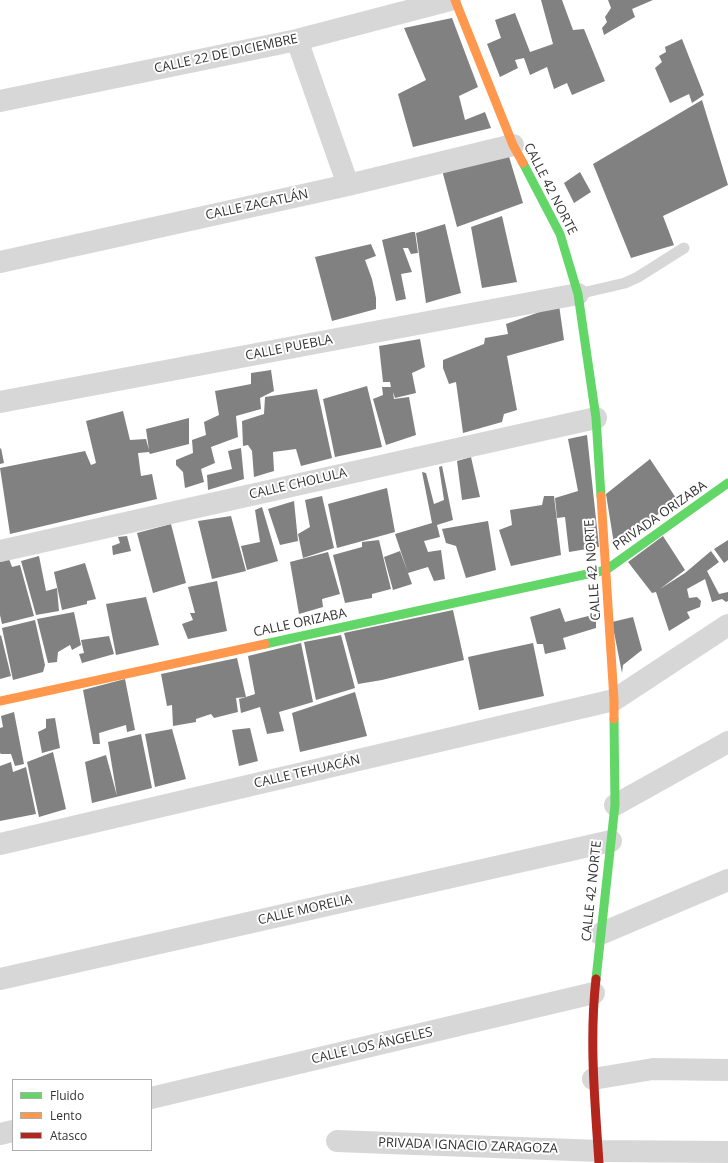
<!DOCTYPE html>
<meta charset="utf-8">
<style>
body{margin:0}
#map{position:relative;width:728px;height:1163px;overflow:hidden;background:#fff;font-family:"Open Sans",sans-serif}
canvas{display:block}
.legend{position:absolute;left:12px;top:1079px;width:140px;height:72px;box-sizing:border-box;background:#fff;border:1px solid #adadad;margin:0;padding:5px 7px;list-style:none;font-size:12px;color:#333}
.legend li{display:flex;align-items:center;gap:8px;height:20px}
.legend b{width:20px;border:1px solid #adadad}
</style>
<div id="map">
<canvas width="728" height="1163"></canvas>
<ul class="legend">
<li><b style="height:5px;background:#63d668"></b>Fluido</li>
<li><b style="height:5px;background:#ff974d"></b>Lento</li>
<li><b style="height:5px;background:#b3261e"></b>Atasco</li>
</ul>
</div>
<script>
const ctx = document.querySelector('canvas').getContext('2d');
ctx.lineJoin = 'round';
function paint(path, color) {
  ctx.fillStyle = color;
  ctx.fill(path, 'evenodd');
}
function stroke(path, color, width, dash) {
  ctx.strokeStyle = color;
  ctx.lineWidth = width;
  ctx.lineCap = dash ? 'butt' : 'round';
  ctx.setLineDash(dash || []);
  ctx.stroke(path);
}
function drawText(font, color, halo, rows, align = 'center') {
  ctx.font = font + ' "Open Sans",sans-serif';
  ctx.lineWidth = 4;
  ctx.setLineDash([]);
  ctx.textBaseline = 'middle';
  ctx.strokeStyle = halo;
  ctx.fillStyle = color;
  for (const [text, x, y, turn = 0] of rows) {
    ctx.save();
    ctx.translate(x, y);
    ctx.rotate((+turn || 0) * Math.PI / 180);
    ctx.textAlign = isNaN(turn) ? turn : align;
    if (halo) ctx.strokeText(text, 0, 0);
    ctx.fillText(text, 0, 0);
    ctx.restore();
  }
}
const building = new Path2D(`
 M541,0H562L573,30L584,29L605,81L572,95L567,83L554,89L547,67L530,75L524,58L515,60L518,68L500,77L487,44L501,38L495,20L515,13L530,52L553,44Z
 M608,0H653L632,9L635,17L604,35L602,28L607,22L605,17L611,8Z
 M452,18L478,87L459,96L465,120L485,112L491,128L413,147L398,94L426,80L404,28Z
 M682,39L704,95L692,103L689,94L670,103L655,68L662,62L659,56L666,52L665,47Z
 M702,100L728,185L663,216L674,245L631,258L593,164Z
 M507,150L523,203L457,227L442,170Z
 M580,172L591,192L574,203L564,183Z
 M502,216L517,282L482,288L471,227Z
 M445,224L461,293L426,303L416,233Z
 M412,232H415L418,253L411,254L408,248H403L412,272L401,274L406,299L396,301L382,240Z
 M371,244L376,256L365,260L372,279L376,298V309L332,321L315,257Z
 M559,305L564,340L507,356L517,410L504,414L502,422L463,433L456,382L449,384L443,368V360L484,344L485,338L508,334L506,324Z
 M420,339L425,367L412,373L416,393L395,398L393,392L394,399L409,397L416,435L386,445L373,399L383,395L382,387H391L390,382H383L379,346Z
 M271,370L274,391L260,398L261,409L236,416L238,437L211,447L215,463L201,469L204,482L185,488L183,472L176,465V460L193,453L192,440L206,435L204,422L219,415L215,391L251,384V373Z
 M367,386L382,447L335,457L323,399Z
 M317,389L332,458L301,466L296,449L273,452L274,471L254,477L252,451L248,445L243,446L242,421L264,414L265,397Z
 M123,411L130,440L146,439L149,450L146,429L189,418V444L150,454L149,452L138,453L141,476L152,474L157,499L10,534L0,468L85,451L91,465L96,463L86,421Z
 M587,435L599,547L569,552L565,517L557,518L555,498L578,491L568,439Z
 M1,448L4,463L0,464V449Z
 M241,448L244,479L208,490L207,475L232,469L228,451Z
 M471,457L480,497L462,500L457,461Z
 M650,459L678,501L614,544L606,494Z
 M442,466L453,520L437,525L440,537L424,541L428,552L441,550L445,579L434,581L428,567L408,573L395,534L432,523L422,472L426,473L434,504L444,500L439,467Z
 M387,488L395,532L337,548L328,504Z
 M322,496L334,548L303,558L298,534L310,527L305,500Z
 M544,496H554L561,555L511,566L499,530L512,525L510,510L542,505Z
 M294,501L298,541L280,545L268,509Z
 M262,507L278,561L247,570L241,546L260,542L255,510Z
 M231,516L246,571L212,579L198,521Z
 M488,521L496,570L466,578L456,546L446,543L442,529Z
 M171,524L186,583L153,593L137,533Z
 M127,536L131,551L113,555L112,546L120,543L118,537Z
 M663,536L685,570L660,589L685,573L711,551L719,562L707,571L719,594L728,592V601L726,602L722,599L712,602L705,579L687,589L689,598L697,597L701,601L700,607L687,612L690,618L669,631L656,592L652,593L628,562Z
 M379,540L391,589L372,594V598L345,603L333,555L362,547V542Z
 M728,540V560L724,563L714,549Z
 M400,551L412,584L393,590L384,557Z
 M328,552L340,594L322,599L323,607L299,614L290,562Z
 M39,556L46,591L57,588L59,611L36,615L21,561Z
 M9,559L12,567L20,565L34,616L2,624L0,615V562Z
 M85,563L96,599L87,601V604L62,610L54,572Z
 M217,581L227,631L188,639L182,624L193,620L190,613H195L188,587Z
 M146,597L159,645L116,655L106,604Z
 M560,608L565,622L596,614V628L563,638L566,649L545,654L543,644H537L530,617Z
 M453,610L464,660L382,680L358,684L344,633Z
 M74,612L81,645L72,650L70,645L58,652L57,662L48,663L37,619Z
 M633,617L642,650L623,665L622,673L612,622Z
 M35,620L45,665L43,672L13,680L2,628Z
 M1,635L11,676L0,679V636Z
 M341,635L355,688L316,700L304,642Z
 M109,636L114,654L82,663L79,654L84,653L81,640Z
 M301,643L313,702L279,712L284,731L267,734L260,707L241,713L239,699L246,697L236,698L238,712L214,718L211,714L196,719V722L173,726L172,705L167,706L161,674L237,658L246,697L255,694L248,656Z
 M533,643L544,696L479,710L468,657Z
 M125,679L135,730L127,732L126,725L99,733L100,744H93L83,690Z
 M355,692L367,736L300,752L292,713Z
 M14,712L24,764L15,766L11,754H1L0,753V728L3,727L1,716Z
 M55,718L60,748L42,753L38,732L46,728V719Z
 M250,728L258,761L239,766L232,730Z
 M172,729L186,779L155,787L145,734Z
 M141,734L152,788L92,803L85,762L106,755L117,796L108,742Z
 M53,752L66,809L39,817L27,762Z
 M11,762L13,772L26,767L36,814L0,821V766Z`);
const lane = new Path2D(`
 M578,294L625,283L638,277L684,248`);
const street = new Path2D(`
 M297,40L348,185
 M0,101L297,40L450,0
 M0,262L348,185L513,145
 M0,402L578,294
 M0,551L596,418
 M615,805L728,742
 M0,844L614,700L728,625
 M600,934L728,880
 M0,979L611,841
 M593,1079L653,1069L728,1070
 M151,1098L594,993
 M0,1134L13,1131
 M337,1141L599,1151L728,1152`);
const fast = new Path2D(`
 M523,163L560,234L578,294L596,418L601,496
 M265,644L606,570L728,483
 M596,979L615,805L614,719`);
const slow = new Path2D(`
 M455,0L513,145L523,163
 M601,496L614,700V719
 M0,701L265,644`);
const jam = new Path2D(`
 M596,979C589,1041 595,1102 599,1163`);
const streetNames = [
 ["CALLE 22 DE DICIEMBRE",226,54,-12],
 ["CALLE 42 NORTE",550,189,63],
 ["CALLE ZACATLÁN",257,205,-12],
 ["CALLE PUEBLA",289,348,-11],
 ["CALLE CHOLULA",298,484,-13],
 ["PRIVADA ORIZABA",660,516,-35],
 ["CALLE 42 NORTE",593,570,-94],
 ["CALLE ORIZABA",300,623,-12],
 ["CALLE TEHUACÁN",307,772,-13],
 ["CALLE 42 NORTE",592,891,-84],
 ["CALLE MORELIA",305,910,-13],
 ["CALLE LOS ÁNGELES",372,1046,-13],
 ["PRIVADA IGNACIO ZARAGOZA",468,1146,2]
];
paint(building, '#818181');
stroke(lane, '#d7d7d7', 11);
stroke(street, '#d7d7d7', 22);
stroke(fast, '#63d668', 9);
stroke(slow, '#ff974d', 9);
stroke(jam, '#b3261e', 9);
drawText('13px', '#333', '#fff', streetNames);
</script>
